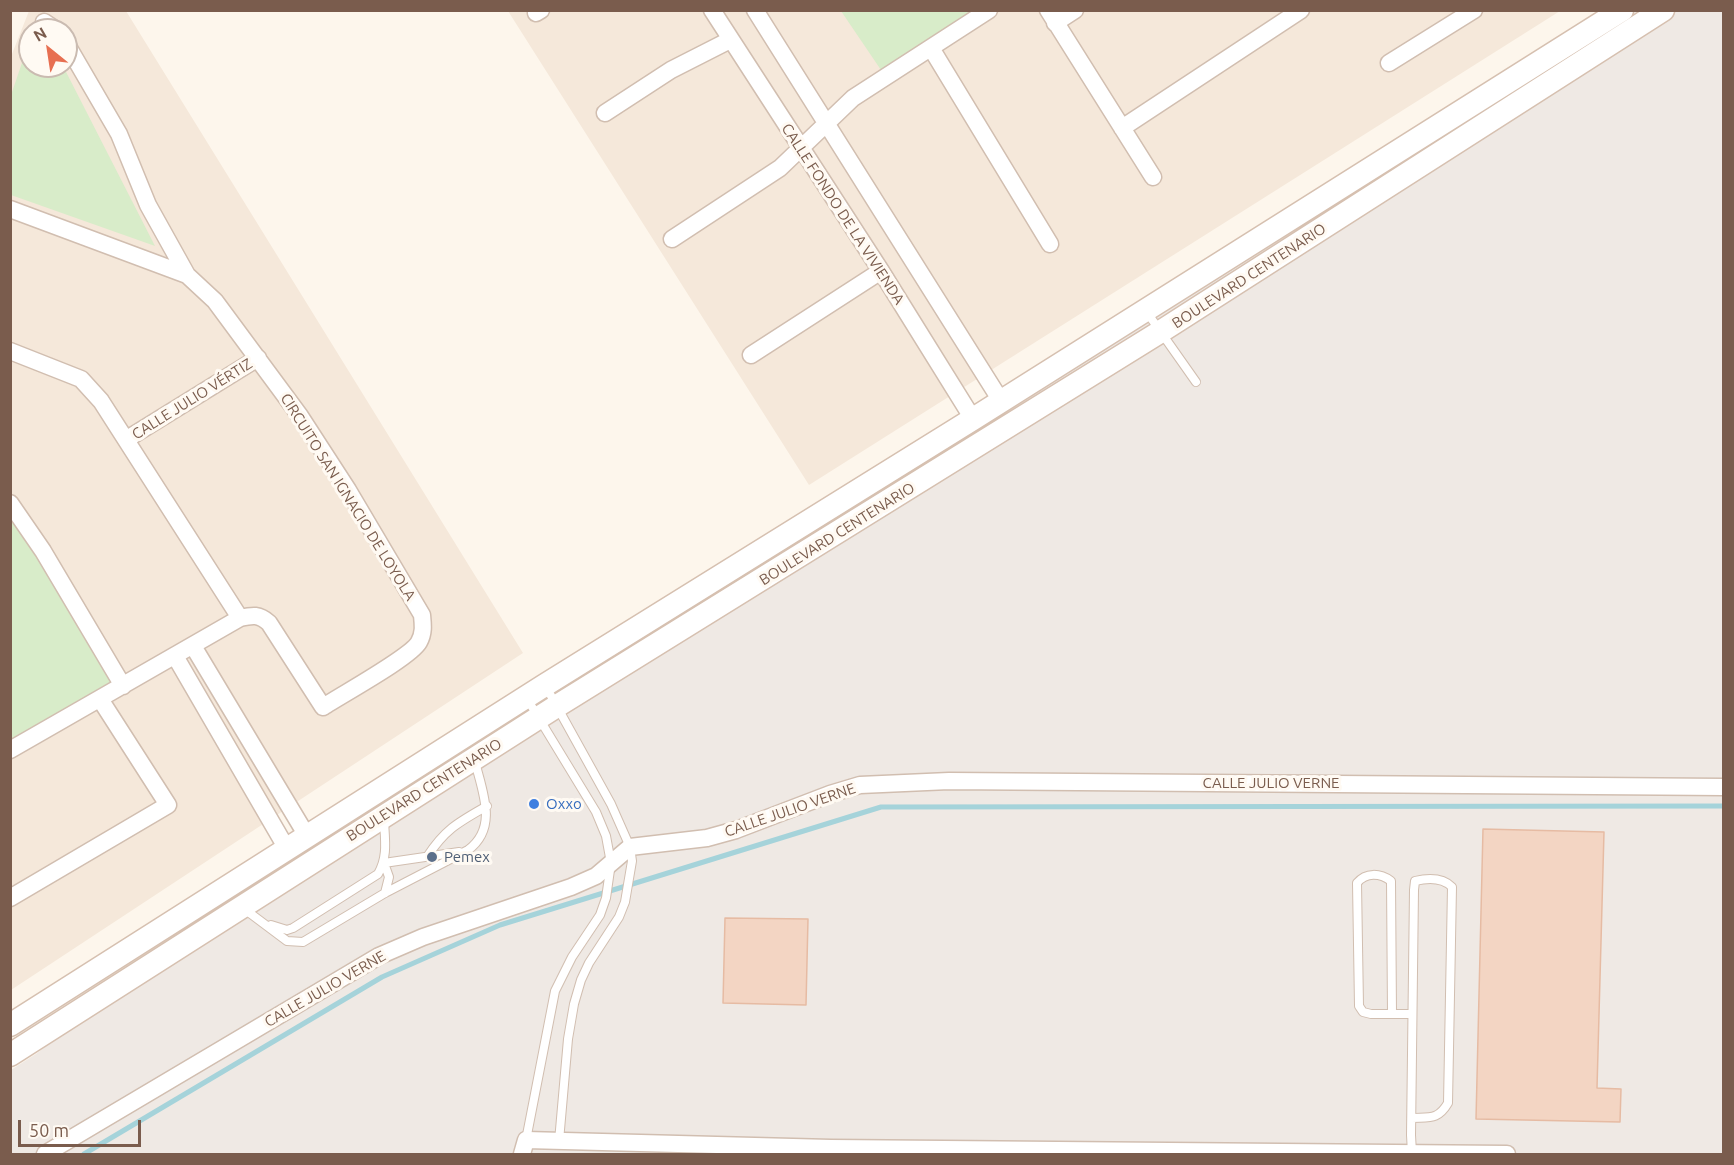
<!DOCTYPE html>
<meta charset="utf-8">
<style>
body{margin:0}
#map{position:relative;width:1734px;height:1165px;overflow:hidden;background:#fdf6ec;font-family:Ubuntu,sans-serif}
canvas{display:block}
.frame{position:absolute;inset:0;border:12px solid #7a5c4d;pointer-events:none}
.north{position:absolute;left:18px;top:18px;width:60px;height:60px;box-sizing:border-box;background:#fffaf3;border:2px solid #cabbb1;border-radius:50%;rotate:330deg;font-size:16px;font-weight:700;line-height:24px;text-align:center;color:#7a5c4d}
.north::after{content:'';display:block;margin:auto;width:21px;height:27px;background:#e76f51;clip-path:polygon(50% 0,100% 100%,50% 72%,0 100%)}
.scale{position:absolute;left:18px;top:1120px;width:123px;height:27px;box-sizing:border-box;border:3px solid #7a5c4d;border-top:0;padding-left:8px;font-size:18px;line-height:21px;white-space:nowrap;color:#7a5c4d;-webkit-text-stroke:4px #fffaf3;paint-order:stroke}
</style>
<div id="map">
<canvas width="1734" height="1165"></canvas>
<div class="frame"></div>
<div class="north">N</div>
<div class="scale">50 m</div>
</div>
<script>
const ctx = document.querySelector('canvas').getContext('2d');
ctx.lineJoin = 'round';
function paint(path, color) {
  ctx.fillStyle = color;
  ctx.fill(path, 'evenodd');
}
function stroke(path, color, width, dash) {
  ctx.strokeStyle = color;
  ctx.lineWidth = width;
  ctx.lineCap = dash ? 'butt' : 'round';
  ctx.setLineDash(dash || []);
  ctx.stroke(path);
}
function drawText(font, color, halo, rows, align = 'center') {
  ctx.font = font + ' Ubuntu,sans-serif';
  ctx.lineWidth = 6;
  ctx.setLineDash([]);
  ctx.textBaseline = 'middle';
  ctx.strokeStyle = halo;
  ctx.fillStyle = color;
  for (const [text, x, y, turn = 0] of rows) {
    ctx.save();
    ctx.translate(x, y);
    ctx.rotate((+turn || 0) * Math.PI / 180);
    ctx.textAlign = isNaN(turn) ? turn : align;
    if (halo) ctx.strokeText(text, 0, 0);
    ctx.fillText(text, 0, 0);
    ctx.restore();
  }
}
const residential = new Path2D(`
 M29,11H126L523,653L11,990L10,59ZM30,30H66V66H30Z
 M508,11H1560L809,485Z`);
const industrial = new Path2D(`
 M1635,11H1723V1154H11V1070L36,1054L286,862Z`);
const green = new Path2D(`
 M841,11H974L881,70Z
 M26,51L30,52V66H63L155,246L11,195V95Z
 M10,510L113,682L11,740H10Z`);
const stream = new Path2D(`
 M84,1154L382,977L500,925L881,807L1724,806`);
const building = new Path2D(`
 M1483,829L1604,832L1597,1088L1621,1089L1620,1122L1476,1119Z
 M725,918L808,919L806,1005L723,1003Z`);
const service = new Path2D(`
 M1146,311L1196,382
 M545,685L611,804L630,847L632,861L625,902L619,917L589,963L581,980L574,1004L568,1039L559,1141
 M526,697L596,812L606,836L611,863L606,898L600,915L572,957L555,991L526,1140
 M427,857C445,829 459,822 487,806
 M385,893L389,877L384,863L459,852
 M243,908L287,941L303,942L385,893L468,850C498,828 483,793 475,762
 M271,925L287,930L293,928L378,874C388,857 385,840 384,821
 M1392,1014L1391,881C1380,873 1366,872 1357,883L1359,1006L1363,1012L1371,1014H1412
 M1412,1153L1411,1135L1414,890L1415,881C1428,878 1442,877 1452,887L1448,1103C1438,1120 1430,1117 1412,1118`);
const minor = new Path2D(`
 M712,10L881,271L973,419
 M755,10L1001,401
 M1048,10L1153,177
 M536,13L541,10
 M44,22L56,30
 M1055,23L1075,10
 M931,48L1050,244
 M1389,63L1474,10
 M605,113L671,70L730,40
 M1122,128L1301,10
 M10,209L187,275
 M672,239L780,168L853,98L989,10
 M10,351L81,379L101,401L240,618C253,615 259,614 269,623L323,707C341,695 411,657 419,642C424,633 423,625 422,615L348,490L300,416L215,301L187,275L148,205L119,134L66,43
 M751,355L881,271
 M127,439L258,358
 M10,503L43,551L123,686
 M193,646L307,836
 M175,656L287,849
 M10,750L240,618
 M10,898L168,805L100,699
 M45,1154L379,956L423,937L571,887L596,876L630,847L707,838L736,830L830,794L860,785L949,781L1724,787
 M522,1154L526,1140L831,1148L1507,1154`);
const secondary = new Path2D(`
 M10,1025L545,685L973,419L1622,10
 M10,1055L557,706L1160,332L1663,10`);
const markers = [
 [534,804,6,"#3f7fe0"],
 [432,857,6,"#5c6f8a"]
];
const streetNames = [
 ["CALLE FONDO DE LA VIVIENDA",843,214,57],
 ["BOULEVARD CENTENARIO",1249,276,-33],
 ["CALLE JULIO VÉRTIZ",192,399,-32],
 ["CIRCUITO SAN IGNACIO DE LOYOLA",348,497,58],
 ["BOULEVARD CENTENARIO",837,534,-32],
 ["CALLE JULIO VERNE",1271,783],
 ["BOULEVARD CENTENARIO",424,790,-32],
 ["CALLE JULIO VERNE",790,810,-19],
 ["CALLE JULIO VERNE",325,989,-30]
];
const shopNames = [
 ["Oxxo",546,804]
];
const serviceNames = [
 ["Pemex",444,857]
];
paint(residential, '#f5e8da');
paint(industrial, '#efe9e4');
paint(green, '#d8ecc9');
stroke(stream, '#a5d3da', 5);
paint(building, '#f3d5c3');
stroke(building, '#e6bba3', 1.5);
stroke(service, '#d1beb0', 10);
stroke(minor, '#d1beb0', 19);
stroke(secondary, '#d6c0b0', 25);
stroke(service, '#fff', 8);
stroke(minor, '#fff', 16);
stroke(secondary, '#fff', 22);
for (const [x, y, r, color] of markers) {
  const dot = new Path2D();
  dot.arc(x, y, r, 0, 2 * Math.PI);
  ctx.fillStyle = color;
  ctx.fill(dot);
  stroke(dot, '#fffaf3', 2);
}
drawText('15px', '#7a5c4d', '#fffaf3', streetNames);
drawText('15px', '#366cbe', '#fffaf3', shopNames, 'left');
drawText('15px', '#4e5e75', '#fffaf3', serviceNames, 'left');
</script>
